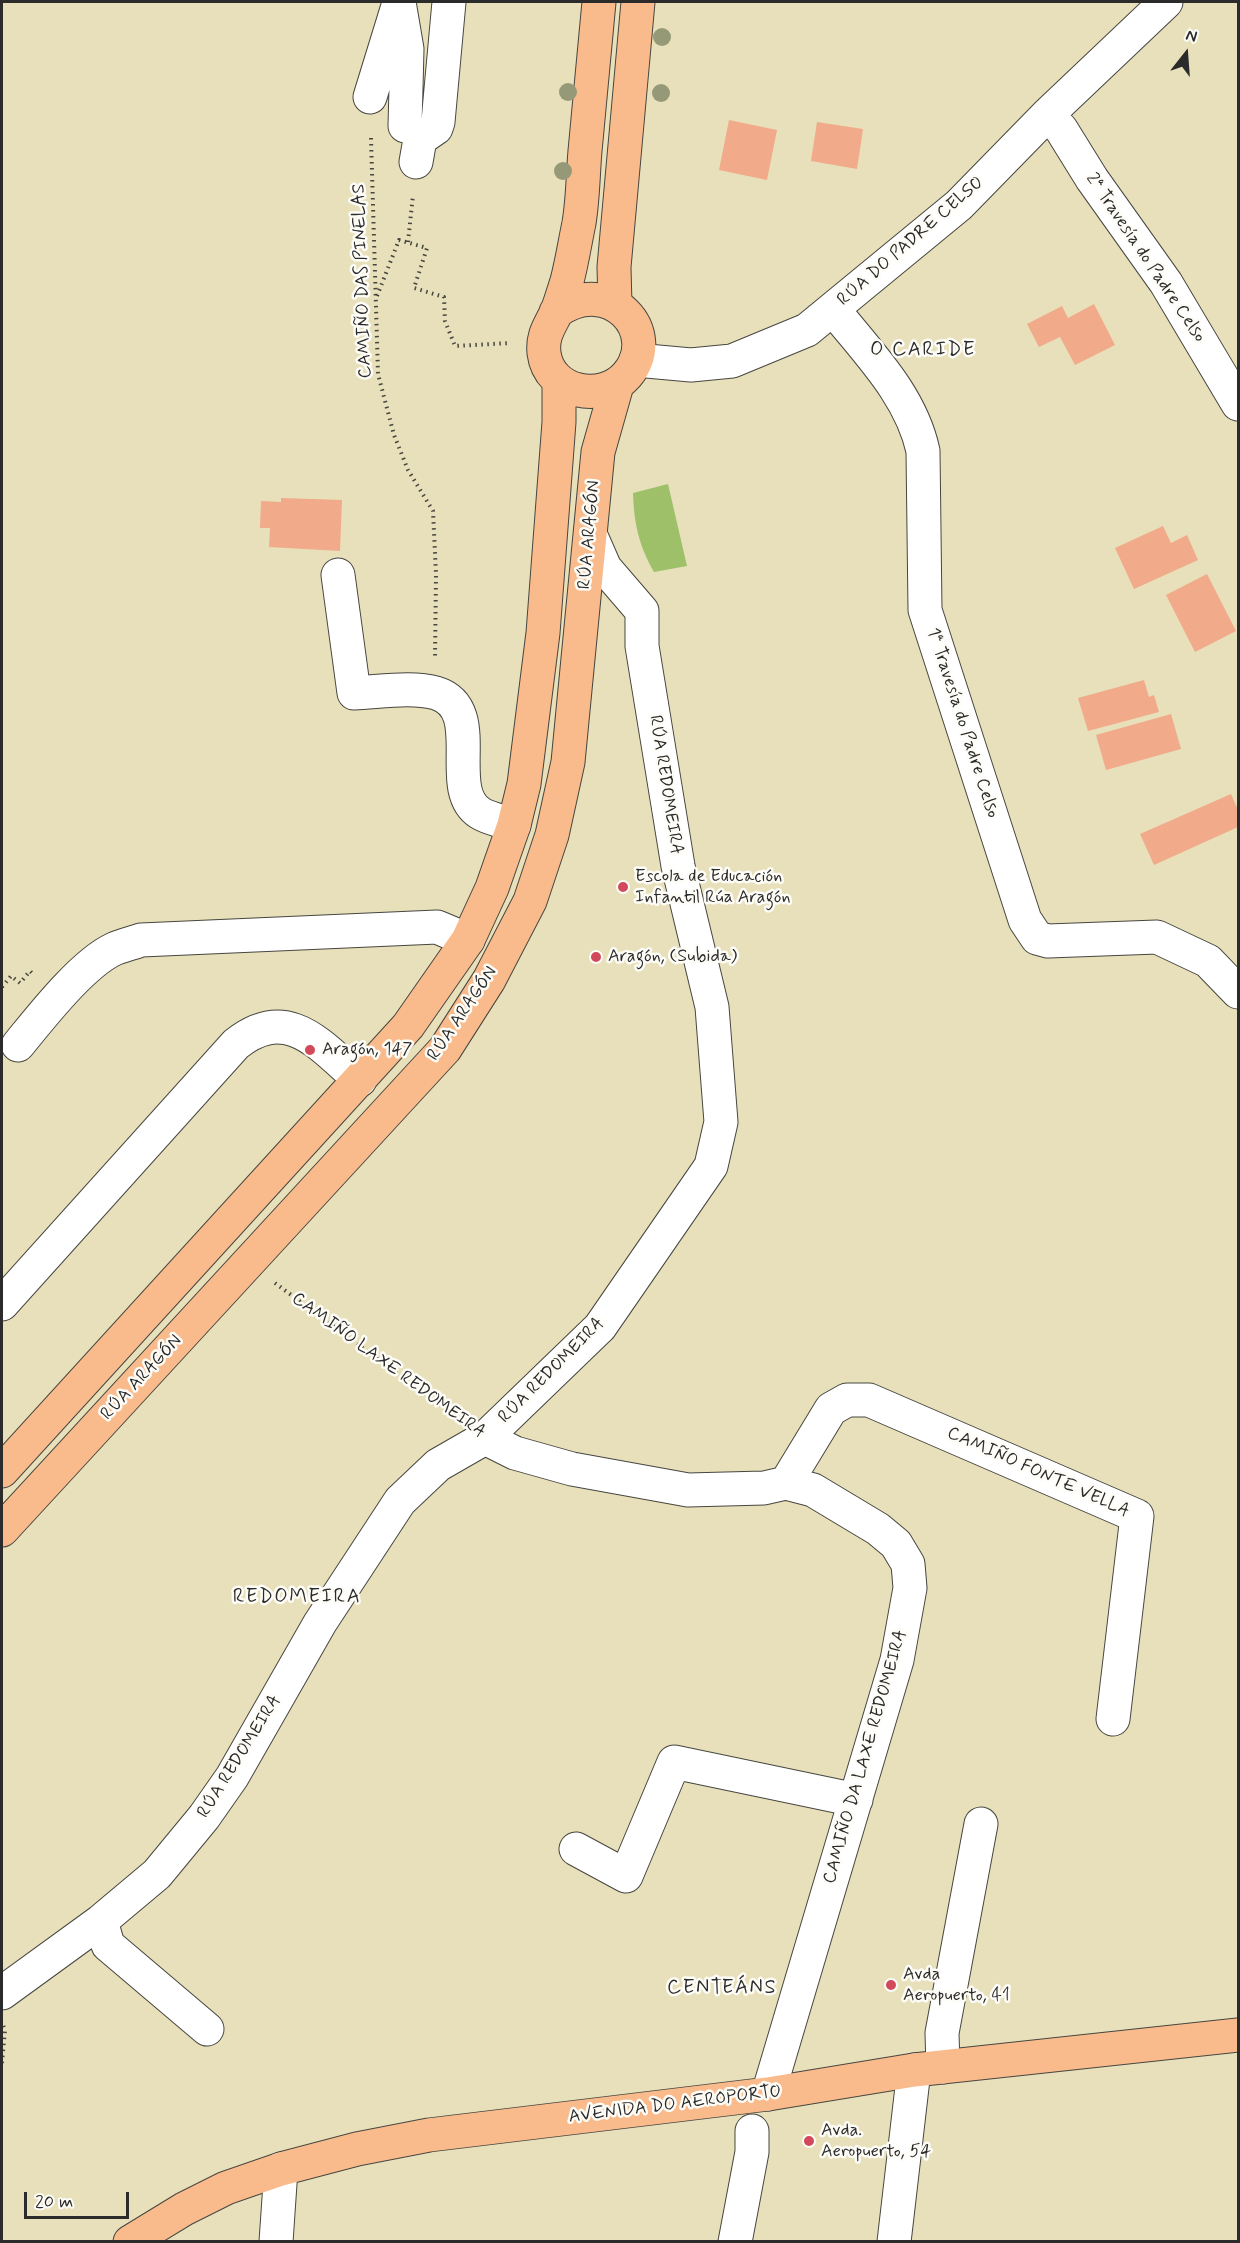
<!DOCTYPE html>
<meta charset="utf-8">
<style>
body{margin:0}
#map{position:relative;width:1240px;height:2243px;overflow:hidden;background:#e7e0ba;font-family:Mynerve,sans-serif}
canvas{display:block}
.frame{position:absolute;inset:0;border:3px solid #2b2b2b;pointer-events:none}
.north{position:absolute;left:1156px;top:24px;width:60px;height:60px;-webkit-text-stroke:4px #fdfcf7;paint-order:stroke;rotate:17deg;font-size:16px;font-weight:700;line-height:24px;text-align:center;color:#2b2b2b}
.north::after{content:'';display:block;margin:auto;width:21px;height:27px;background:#2b2b2b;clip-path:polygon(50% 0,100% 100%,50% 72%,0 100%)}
.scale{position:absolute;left:24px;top:2192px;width:105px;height:27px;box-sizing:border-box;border:3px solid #2b2b2b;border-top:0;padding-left:8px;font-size:18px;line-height:21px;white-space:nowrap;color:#2b2b2b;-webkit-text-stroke:4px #fdfcf7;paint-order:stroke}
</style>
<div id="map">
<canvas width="1240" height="2243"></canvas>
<div class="frame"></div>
<div class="north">N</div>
<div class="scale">20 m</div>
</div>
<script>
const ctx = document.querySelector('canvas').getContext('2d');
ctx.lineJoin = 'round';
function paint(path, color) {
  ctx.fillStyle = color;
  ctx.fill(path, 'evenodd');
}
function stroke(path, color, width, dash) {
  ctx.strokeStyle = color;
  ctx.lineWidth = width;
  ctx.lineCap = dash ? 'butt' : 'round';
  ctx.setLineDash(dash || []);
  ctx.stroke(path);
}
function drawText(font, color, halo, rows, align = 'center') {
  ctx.font = font + ' Mynerve,sans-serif';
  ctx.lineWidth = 5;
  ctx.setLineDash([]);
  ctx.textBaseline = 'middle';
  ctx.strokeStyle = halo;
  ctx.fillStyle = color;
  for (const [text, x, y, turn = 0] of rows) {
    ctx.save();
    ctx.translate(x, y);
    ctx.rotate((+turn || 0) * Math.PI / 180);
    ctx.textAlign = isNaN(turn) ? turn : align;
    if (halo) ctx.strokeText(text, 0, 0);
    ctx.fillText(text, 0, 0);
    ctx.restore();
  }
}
const green = new Path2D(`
 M668,484L687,566L654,572C639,546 634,524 633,493Z`);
const building = new Path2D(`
 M729,120L777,130L767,180L719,170Z
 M817,122L863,129L857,169L811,161Z
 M1094,304L1115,345L1075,365L1060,337L1039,347L1027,324L1062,306L1068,318Z
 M281,498L342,500L340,551L269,547L270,528H260L261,501L281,502Z
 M1163,526L1171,543L1187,535L1198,560L1134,589L1115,548Z
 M1207,574L1236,631L1195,652L1166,595Z
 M1144,680L1149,697L1154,695L1159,712L1088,731L1078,698Z
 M1171,714L1181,749L1106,770L1096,735Z
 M1231,794L1238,810V827L1154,865L1140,834Z`);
const path = new Path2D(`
 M371,138L378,374L394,435L408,470L433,511L436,574L435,659
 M408,242L413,195
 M377,296L399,240L427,248L414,288L444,297L445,321L455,346L510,343
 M2,987L11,976L20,983L30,971L33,974
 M275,1283L455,1416
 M2,2063L5,2030L3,2025`);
const minor = new Path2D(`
 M399,2L407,49L405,126
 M370,97L398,6
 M1047,115L1061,129L1092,179L1166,283L1238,404
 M416,162L420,139L436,128L438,122L449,2
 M833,309C868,353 911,395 923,451L925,610L1025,920L1037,938L1048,941L1157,937L1208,961L1238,992
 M636,360L691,365L732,361L807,330L959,205L1047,115L1166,2
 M338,575L354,693C379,692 412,686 436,693C488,709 442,789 480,813C489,819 504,821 514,825
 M18,1045C41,1017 82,964 114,949C123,945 133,943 141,940L437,927L468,940
 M2,1304L236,1044C288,1003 320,1045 360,1080
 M485,1438L515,1453L572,1469L688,1490L764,1488L786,1483L813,1490L878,1529L896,1544L908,1564L910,1588L897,1660L768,2094
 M786,1483L831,1409L847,1400H869L1137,1516L1113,1719
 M576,1849L626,1876L674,1762L856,1800
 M101,1921L108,1945L207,2029
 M2,1993L101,1921L157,1874L204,1817L232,1777L320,1623L400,1501L438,1465L485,1438L600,1327L711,1166L721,1122L712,1007L678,866L642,646V611L605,568L591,536
 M943,2067L942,2033L981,1824
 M276,2242L281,2169
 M735,2242L752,2152V2131
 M894,2242L914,2070`);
const major = new Path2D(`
 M615,305L614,267L638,2
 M556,312C610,273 663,333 627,375C602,404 549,393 544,353C542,335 550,326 557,311C561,301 564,290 567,281C572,262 575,242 579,223C583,199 583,174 585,151C590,101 594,51 599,2
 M2,1471L408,1026L468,940L492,888L514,825L524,784L543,633L559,422V381
 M2,1530L445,1049L489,980L530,901L552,835L568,762L598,452L617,385
 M130,2242L184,2209L226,2188L281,2169L357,2149L429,2135L768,2094L914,2070L1238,2035`);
const trees = [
 [662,37],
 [568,92],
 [661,93],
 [563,171]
];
const markers = [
 [623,887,6,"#d1495b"],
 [596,957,6,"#d1495b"],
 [310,1050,6,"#d1495b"],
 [891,1985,6,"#d1495b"],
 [809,2141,6,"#d1495b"]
];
const streetNames = [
 ["RÚA DO PADRE CELSO",911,242,-41],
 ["2ª Travesía do Padre Celso",1145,258,56],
 ["CAMIÑO DAS PINELAS",363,281,-92],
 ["RÚA ARAGÓN",590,535,-85],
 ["1ª Travesía do Padre Celso",962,723,72],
 ["RÚA REDOMEIRA",665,785,81],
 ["RÚA ARAGÓN",463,1014,-56],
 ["CAMIÑO LAXE REDOMEIRA",388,1366,36],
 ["RÚA REDOMEIRA",552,1371,-45],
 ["RÚA ARAGÓN",142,1378,-47],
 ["CAMIÑO FONTE VELLA",1038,1473,24],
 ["RÚA REDOMEIRA",240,1757,-58],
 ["CAMIÑO DA LAXE REDOMEIRA",866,1757,-74],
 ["AVENIDA DO AEROPORTO",675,2105,-7]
];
const poiNames = [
 ["Escola de Educación",635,877],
 ["Infantil Rúa Aragón",635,898],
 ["Aragón, (Subida)",608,957],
 ["Aragón, 147",322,1050],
 ["Avda",903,1975],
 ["Aeropuerto, 41",903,1996],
 ["Avda.",821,2131],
 ["Aeropuerto, 54",821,2152]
];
const neighbourhoodNames = [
 ["O CARIDE",923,351],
 ["REDOMEIRA",297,1598],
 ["CENTEÁNS",722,1989]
];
paint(green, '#9dc069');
paint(building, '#f1aa8a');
stroke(minor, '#474640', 35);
stroke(major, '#474640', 35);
stroke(path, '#474640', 4, [1.5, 4.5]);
stroke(minor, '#fff', 33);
stroke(major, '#fabb8c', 33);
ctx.fillStyle = '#969977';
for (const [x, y] of trees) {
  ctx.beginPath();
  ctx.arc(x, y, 9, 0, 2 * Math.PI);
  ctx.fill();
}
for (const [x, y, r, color] of markers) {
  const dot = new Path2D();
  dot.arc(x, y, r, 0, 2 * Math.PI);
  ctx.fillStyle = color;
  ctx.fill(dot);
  stroke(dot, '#fdfcf7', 2);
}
drawText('18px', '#2b2b2b', '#fdfcf7', streetNames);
drawText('18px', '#2b2b2b', '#fdfcf7', poiNames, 'left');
ctx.letterSpacing = '1.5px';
drawText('20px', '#2b2b2b', '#fdfcf7', neighbourhoodNames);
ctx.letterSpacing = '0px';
</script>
